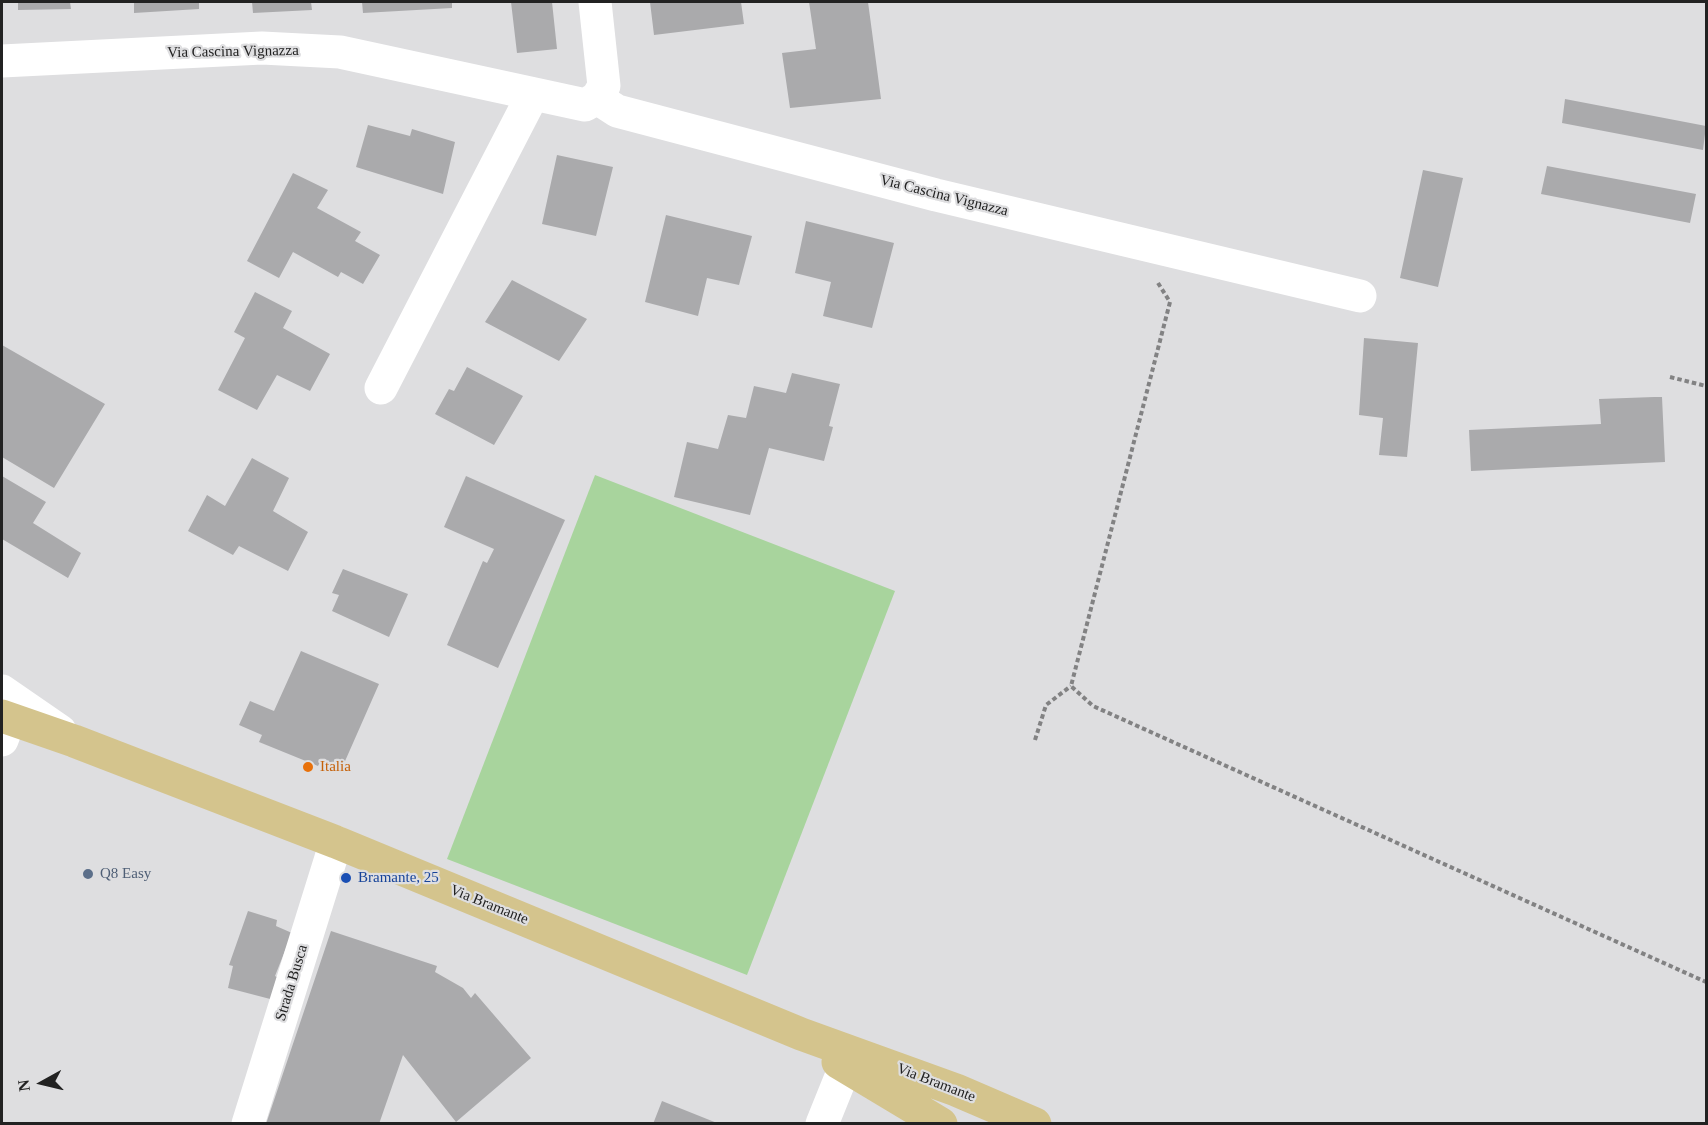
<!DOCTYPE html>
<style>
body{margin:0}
#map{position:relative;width:1708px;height:1125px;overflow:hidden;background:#dedee0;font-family:Georgia,serif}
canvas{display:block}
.frame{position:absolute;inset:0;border:3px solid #222;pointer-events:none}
.north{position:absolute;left:12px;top:1053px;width:60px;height:60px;-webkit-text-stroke:4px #dedee0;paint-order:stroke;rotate:262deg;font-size:16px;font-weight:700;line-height:24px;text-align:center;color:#222}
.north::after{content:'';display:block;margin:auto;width:21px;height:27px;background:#222;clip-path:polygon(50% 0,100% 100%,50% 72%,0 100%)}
</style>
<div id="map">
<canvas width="1708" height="1125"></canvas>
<div class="frame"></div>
<div class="north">N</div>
</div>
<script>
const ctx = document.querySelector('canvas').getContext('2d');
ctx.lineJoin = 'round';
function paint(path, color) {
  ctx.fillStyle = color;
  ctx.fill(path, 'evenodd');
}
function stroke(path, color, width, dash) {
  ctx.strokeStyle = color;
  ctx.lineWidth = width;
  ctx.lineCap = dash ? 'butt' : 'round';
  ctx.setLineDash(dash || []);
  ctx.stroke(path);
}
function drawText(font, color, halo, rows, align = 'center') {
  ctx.font = font + ' Georgia,serif';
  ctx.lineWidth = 4.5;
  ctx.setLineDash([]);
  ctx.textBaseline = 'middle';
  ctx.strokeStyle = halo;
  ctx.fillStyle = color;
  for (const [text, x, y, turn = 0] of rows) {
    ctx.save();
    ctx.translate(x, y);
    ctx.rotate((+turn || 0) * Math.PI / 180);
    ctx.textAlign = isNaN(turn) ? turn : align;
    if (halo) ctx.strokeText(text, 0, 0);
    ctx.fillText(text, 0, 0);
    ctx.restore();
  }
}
const green = new Path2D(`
 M595,475L895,591L747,975L447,859Z`);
const building = new Path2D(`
 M18,2H70L71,9L18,10Z
 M134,2H199V9L134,13Z
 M252,2H311L312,10L253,13Z
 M362,2H452V8L363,13Z
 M511,2H552L557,49L517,53Z
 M650,2H741L744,24L654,35Z
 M809,2H868L881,99L790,108L782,53L816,49Z
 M1565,99L1706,126L1703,150L1562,123Z
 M368,125L410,136L412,129L455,142L443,194L356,167Z
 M557,155L613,167L596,236L542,224Z
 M1547,166L1696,194L1690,223L1541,194Z
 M1423,170L1463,178L1438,287L1400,278Z
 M293,173L328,190L317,208L361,232L355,241L380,255L363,284L341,272L338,277L293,252L279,278L247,261Z
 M666,215L752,236L739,285L707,278L698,316L645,302Z
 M806,221L894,243L872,328L823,316L831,282L795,273Z
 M512,280L587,319L559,361L485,322Z
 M255,292L292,311L283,328L330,354L310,391L277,375L257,410L218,390L245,338L234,332Z
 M1364,338L1418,343L1407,457L1379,455L1383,418L1359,415Z
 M2,345L105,404L54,488L2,457Z
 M467,367L523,396L494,445L435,414L449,389L454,391Z
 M792,373L840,384L829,426L833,427L824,461L769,448L750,515L674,497L687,442L718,449L728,415L746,418L754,386L786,393Z
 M1654,397H1662L1665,462L1471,471L1469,430L1601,424L1599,399Z
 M252,458L289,478L273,511L308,532L288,571L239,546L233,555L188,531L207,495L225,506Z
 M2,476L46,502L33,523L81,553L68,578L2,539Z
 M466,476L565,520L498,668L447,645L483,561L487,563L494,549L444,527Z
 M343,569L408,594L389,637L332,611L339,595L332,593Z
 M301,651L379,684L342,768L321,760L318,766L259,742L262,735L239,725L250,701L274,711Z
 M248,911L277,920L276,926L292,933L275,976L282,980L274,1000L228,988L233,966L229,965Z
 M331,931L437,966L435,972L463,988L471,998L475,993L531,1058L456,1122L403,1055L379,1124H266Z
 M662,1101L717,1123V1124H653Z`);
const path = new Path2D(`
 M1158,283L1170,302L1071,686L1093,706L1706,982
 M1670,377L1706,386
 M1035,740L1046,705L1071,686`);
const minor = new Path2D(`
 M2,61L262,48L340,52L585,105L597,98L604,86L595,2
 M597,98L617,111L936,195L1360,296
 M381,388L533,94
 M2,691L60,731
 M2,740L10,719
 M248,1124L336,842
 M822,1124L845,1067`);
const major = new Path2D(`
 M2,716L74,741L336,842L801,1034L956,1090L1035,1124
 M838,1062L941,1124`);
const markers = [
 [308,767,6,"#e8710a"],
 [88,874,6,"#5c6f8a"],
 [346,878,6,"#1a4fb4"]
];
const streetNames = [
 ["Via Cascina Vignazza",233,52,-1],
 ["Via Cascina Vignazza",944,196,14],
 ["Via Bramante",489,905,22],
 ["Strada Busca",292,983,-73],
 ["Via Bramante",936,1083,21]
];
const foodNames = [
 ["Italia",320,767]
];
const serviceNames = [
 ["Q8 Easy",100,874]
];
const transitNames = [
 ["Bramante, 25",358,878]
];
paint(green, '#a8d49d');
paint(building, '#aaaaac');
stroke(path, '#828283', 4, [4.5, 3]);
stroke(minor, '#fff', 33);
stroke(major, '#d4c48d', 33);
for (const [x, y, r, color] of markers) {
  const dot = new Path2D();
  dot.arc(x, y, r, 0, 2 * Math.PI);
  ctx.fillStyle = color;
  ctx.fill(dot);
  stroke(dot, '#dedee0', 2);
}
drawText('15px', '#222', '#dedee0', streetNames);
drawText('15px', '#c56008', '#dedee0', foodNames, 'left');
drawText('15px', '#4e5e75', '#dedee0', serviceNames, 'left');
drawText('15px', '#164399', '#dedee0', transitNames, 'left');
</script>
